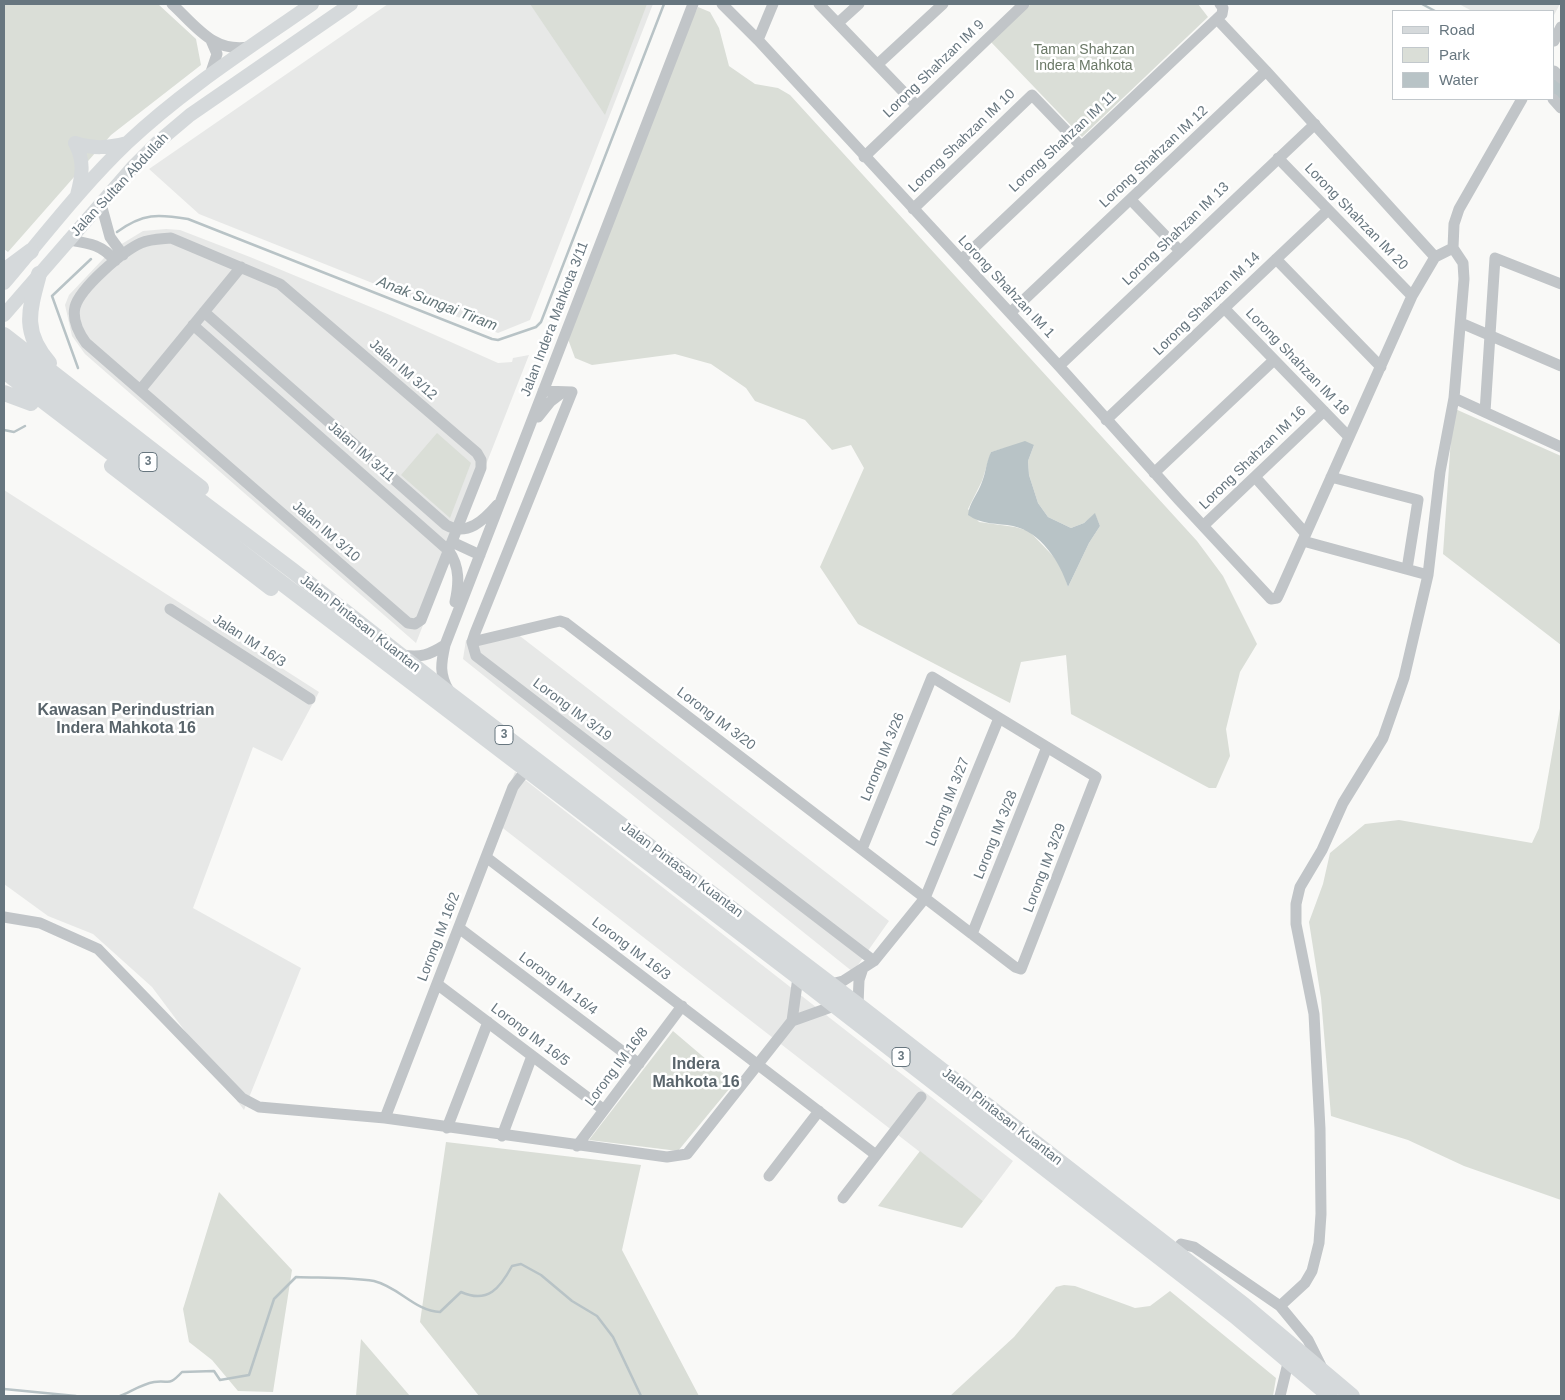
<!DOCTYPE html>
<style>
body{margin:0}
#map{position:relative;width:1565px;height:1400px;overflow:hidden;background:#f9f9f7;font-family:Arial,sans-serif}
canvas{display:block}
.frame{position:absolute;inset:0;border:5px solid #67767f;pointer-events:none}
.legend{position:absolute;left:1392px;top:10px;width:162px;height:90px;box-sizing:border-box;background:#fff;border:1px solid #c2c8cc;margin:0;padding:6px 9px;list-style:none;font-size:15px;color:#67767f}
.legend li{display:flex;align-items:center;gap:10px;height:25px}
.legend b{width:25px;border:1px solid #c2c8cc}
</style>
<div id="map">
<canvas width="1565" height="1400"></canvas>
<div class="frame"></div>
<ul class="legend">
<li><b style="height:6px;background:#d5d9db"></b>Road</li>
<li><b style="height:14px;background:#daded7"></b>Park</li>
<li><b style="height:14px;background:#b8c3c6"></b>Water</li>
</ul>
</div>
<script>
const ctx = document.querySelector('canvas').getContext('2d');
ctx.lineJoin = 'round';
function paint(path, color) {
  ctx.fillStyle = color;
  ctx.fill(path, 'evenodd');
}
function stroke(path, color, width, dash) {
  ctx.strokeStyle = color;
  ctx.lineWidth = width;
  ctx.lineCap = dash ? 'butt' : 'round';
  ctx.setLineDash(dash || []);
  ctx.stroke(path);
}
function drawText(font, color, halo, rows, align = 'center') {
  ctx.font = font + ' Arial,sans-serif';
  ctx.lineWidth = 5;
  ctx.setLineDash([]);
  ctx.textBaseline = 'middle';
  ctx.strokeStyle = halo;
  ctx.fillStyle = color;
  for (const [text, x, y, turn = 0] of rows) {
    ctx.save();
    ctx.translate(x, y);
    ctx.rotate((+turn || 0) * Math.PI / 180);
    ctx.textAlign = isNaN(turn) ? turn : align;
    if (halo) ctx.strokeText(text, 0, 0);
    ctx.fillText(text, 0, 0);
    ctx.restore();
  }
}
const built = new Path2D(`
 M388,4H653L530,320L498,333L199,214L149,169Z
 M1459,4H1560L1554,15V11H1472Z
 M166,229L180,230L250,257L390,315L498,363L512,362L513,358L529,355L416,643L85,354L72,336L65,305L69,295L104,258L120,245L143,231Z
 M4,490L319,692L282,761L253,747L193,908L301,968L244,1110L152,987L93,934L48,916L4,884Z
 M516,633L889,921L853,972L463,659L466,640Z
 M515,772L1013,1161L983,1201L495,822Z`);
const green = new Path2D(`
 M4,4H158L196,39L201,65L111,135L8,252L4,249Z
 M530,4H647L605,115Z
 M1031,4H1198L1208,17L1082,137L990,41Z
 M698,7L710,12L719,28L729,66L755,84L778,88L790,95L1197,541L1223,576L1257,644L1240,672L1226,729L1230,756L1216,788H1209L1071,714L1066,655L1021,662L1010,703L858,624L820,567L864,468L851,445L832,450L805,420L755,401L746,388L711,364L675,354L592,365L575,358L565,331L675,50ZM1034,445L1028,461L1029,475L1038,503L1048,517L1071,528L1084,523L1095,514L1100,526L1089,543L1068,587L1063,571L1054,557L1029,531L1015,527L979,522L968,509L982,481L991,452L1005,448Z
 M1453,408L1561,456V645L1443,554Z
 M437,433L471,463L450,518L401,475Z
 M1561,703V1200L1464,1166L1408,1140L1331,1116L1321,998L1309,922L1323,884L1330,853L1365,824L1399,820L1532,843L1539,828Z
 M673,1031L734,1083L678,1151L589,1140Z
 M446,1142L641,1165L622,1250L699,1396H479L420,1322Z
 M920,1151L983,1201L962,1228L878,1206Z
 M219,1192L292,1270L273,1392L238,1391L212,1360L189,1342L183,1309Z
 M1064,1285L1075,1286L1135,1308L1150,1306L1170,1291L1276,1378L1273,1396H950L1014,1337L1056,1287Z
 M361,1339L410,1396H356Z`);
const water = new Path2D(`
 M1025,441L1034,445L1028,461L1029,475L1038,503L1048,517L1071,528L1084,523L1095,513L1100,526L1089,543L1068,587C1060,562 1041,532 1013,526C997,523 982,525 968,515C969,503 978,494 982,482C986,472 986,463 991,452Z`);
const stream = new Path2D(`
 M1422,4L1435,11
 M117,232C143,213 158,214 188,219L492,339L498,340L536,327L541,322L664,4
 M78,368L52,296L91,259
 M4,430L14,432L25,426
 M4,1389L76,1396
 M120,1396C130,1392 142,1384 154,1382C170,1379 167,1388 182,1372L214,1371L220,1380L249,1375L274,1299L296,1277C321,1278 349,1277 374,1281C399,1287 415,1311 440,1312L461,1292C488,1304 500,1288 512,1266L521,1264L541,1275L572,1301L597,1316L613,1337L641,1396`);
const river = new Path2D(`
 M1554,86L1561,92`);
const minor = new Path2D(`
 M172,4C196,26 213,53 249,47
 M722,4L758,40L1059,366L1179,500L1271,599L1277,598L1279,594L1412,296L1435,257L1453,248
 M819,4L917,106
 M838,23L859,4
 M758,40L773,4
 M1554,41L1561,27
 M878,64L943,4
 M1266,71L1435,257
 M1554,71L1561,78
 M210,75L217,54L211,40
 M1553,99L1561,108
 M864,157L1024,4
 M1278,158L1412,296
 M1131,200L1180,251
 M101,204L110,237L123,255
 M913,209L1032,95L1081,146
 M171,238L280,284L477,453L481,460V468L421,620L415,624L408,623L86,343C78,332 72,320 75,307C80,288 123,251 141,243C150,239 161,239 171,238Z
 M68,240C87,243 102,244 115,261
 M1453,248L1454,224L1459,209L1522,99
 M1276,259L1381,367
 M961,260L1222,14L1223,8L1220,4
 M1224,308L1349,437
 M204,312L446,525C467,537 484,520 497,505
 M1010,313L1266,71L1217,19
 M1461,323L1561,366
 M193,325L449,551C460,567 459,584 455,602
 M1059,366L1315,124
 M141,389L241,267
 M543,391L572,392L475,633L472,642L476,656L874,961
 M1454,398L1561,447
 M1485,412L1495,258L1561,284
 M538,417L550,402L563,392
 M1106,420L1328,210
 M1154,473L1274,360
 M1255,477L1306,534
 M1331,477L1418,500L1407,569
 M1203,526L1324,411
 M1303,541L1428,575
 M452,542L480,555
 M170,609L310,699
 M472,642L560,621L566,623L1015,967L1021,969L1096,777L932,677L862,849
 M402,655C421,658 429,655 445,645
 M449,691C439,675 441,663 445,645L693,4
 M486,857L876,1155
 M4,917L40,923L98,949L242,1098L259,1107L385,1118L667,1157L687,1154L792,1021L798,977
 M459,928L639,1064
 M972,934L1047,747
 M437,984L604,1110
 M831,984L843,981L874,961L925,898L999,718
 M858,1005L859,980L862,971
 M792,1021L834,1006
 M385,1118L513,787L526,770
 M447,1128L488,1022
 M502,1136L532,1056
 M577,1146L682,1006
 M769,1176L819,1111
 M843,1198L921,1097
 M1174,1252L1181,1244L1194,1247L1280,1306L1305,1283L1312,1271L1319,1243L1321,1214L1320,1129L1314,1014L1296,924V904L1300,887L1322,850L1343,803L1383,738L1404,678L1428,575L1440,472L1454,398L1464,279L1463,263L1453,248
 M1280,1306L1308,1340L1321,1366
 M1280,1396L1289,1359`);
const major = new Path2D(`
 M75,143C85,161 82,176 77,195
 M75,143C94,149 107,148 127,143
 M4,283C44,236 82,186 127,143C183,90 249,48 312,4
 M4,315L132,168L158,142L190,115L351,4`);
const highway = new Path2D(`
 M4,271L31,251
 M39,274C29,311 22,332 49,363
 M4,335L201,488
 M4,353L293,571L451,695L858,1005L1244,1305L1352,1396
 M4,371L798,977L1235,1316L1330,1396
 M4,393L31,403
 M112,466L271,588`);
const shields = [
 [148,462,18],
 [504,735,18],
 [901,1057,18]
];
const shieldNames = [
 ["3",148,462],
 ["3",504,735],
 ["3",901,1057]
];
const parkNames = [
 ["Taman Shahzan",1084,50],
 ["Indera Mahkota",1084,66]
];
const streetNames = [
 ["Lorong Shahzan IM 9",934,69,-44],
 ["Lorong Shahzan IM 10",962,141,-44],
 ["Lorong Shahzan IM 11",1063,142,-43],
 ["Lorong Shahzan IM 12",1154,157,-43],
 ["Jalan Sultan Abdullah",120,185,-47],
 ["Lorong Shahzan IM 20",1356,217,46],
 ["Lorong Shahzan IM 13",1176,234,-44],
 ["Lorong Shahzan IM 1",1006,287,47],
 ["Lorong Shahzan IM 14",1207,304,-44],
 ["Jalan Indera Mahkota 3/11",555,319,-69],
 ["Lorong Shahzan IM 18",1297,362,46],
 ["Jalan IM 3/12",403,370,41],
 ["Jalan IM 3/11",361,452,41],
 ["Lorong Shahzan IM 16",1253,458,-44],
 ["Jalan IM 3/10",326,532,41],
 ["Jalan Pintasan Kuantan",360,624,38],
 ["Jalan IM 16/3",249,641,33],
 ["Lorong IM 3/19",572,710,37],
 ["Lorong IM 3/20",716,719,37],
 ["Lorong IM 3/26",883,757,-68],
 ["Lorong IM 3/27",948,802,-68],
 ["Lorong IM 3/28",996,835,-68],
 ["Lorong IM 3/29",1045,868,-69],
 ["Jalan Pintasan Kuantan",682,870,37],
 ["Lorong IM 16/2",439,937,-69],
 ["Lorong IM 16/3",631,949,37],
 ["Lorong IM 16/4",558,984,37],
 ["Lorong IM 16/5",530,1035,37],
 ["Lorong IM 16/8",617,1067,-53],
 ["Jalan Pintasan Kuantan",1002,1117,38]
];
const waterNames = [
 ["Anak Sungai Tiram",437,304,21]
];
const quarterNames = [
 ["Kawasan Perindustrian",126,711],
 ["Indera Mahkota 16",126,729],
 ["Indera",696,1065],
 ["Mahkota 16",696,1083]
];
paint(built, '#e7e8e7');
paint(green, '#daded7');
paint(water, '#b8c3c6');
stroke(stream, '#b8c3c6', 2.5);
stroke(river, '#b8c3c6', 14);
stroke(minor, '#c1c5c8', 11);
stroke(major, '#d5d9db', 14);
stroke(highway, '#d5d9db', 16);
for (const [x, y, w] of shields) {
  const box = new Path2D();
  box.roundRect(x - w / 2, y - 9.5, w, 19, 4);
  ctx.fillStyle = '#fff';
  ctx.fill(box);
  stroke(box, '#67767f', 1);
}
drawText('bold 12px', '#67767f', null, shieldNames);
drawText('14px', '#6a7866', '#fff', parkNames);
drawText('14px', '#67767f', '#fff', streetNames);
drawText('italic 15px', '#627478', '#fff', waterNames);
drawText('bold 16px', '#59646b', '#fff', quarterNames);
</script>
